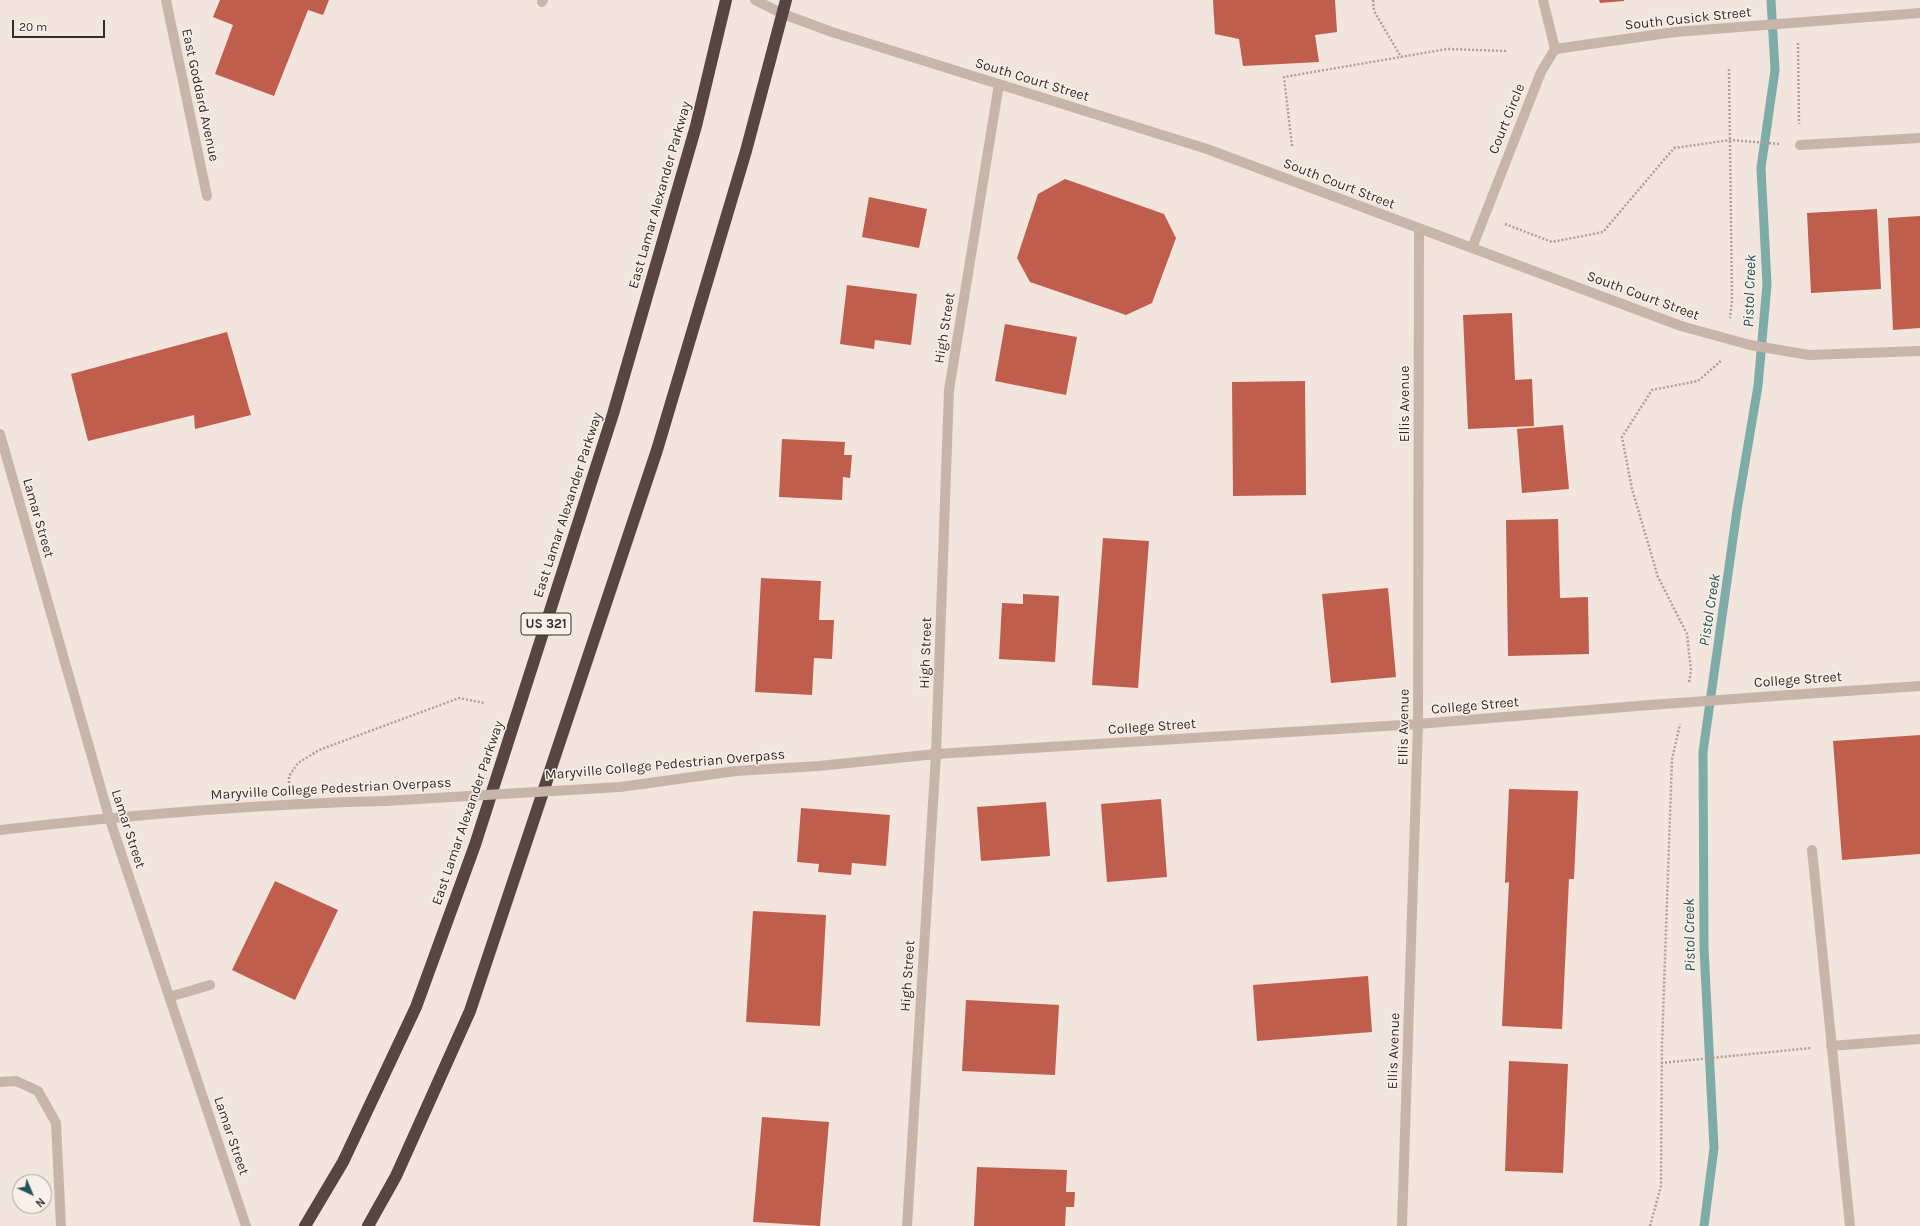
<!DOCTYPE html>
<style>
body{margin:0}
#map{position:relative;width:1920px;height:1226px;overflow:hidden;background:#f1e5dd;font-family:Karla,sans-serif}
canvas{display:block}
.north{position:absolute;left:12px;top:1174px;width:40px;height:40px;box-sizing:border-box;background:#f9f0e9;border:1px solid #aba29c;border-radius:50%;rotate:136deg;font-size:11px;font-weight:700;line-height:16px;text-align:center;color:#362c29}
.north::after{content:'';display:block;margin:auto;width:14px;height:18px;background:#215553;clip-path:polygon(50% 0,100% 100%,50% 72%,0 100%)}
.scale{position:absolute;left:12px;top:20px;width:93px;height:18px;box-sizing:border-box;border:2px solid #362c29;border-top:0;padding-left:5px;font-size:12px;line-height:14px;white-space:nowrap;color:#362c29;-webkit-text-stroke:3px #f9f0e9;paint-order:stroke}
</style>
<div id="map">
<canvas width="1920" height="1226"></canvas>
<div class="north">N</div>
<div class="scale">20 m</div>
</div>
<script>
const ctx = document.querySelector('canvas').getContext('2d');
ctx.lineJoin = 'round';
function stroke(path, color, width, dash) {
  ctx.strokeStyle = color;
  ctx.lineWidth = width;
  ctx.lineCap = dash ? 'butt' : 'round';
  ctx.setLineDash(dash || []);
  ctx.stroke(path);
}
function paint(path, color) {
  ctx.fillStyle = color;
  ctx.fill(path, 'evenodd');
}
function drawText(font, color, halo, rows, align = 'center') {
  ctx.font = font + ' Karla,sans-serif';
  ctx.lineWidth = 3;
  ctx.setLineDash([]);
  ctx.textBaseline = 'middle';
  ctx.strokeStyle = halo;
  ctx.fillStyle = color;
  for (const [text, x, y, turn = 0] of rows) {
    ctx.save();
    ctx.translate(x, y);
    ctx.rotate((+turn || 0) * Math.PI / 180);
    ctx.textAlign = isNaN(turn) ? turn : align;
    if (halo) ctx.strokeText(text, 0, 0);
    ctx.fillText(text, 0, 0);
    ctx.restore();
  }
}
const stream = new Path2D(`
 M1704,1226L1714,1148L1704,948L1703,752L1737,510L1758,386L1767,284L1761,168L1775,70L1771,0`);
const building = new Path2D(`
 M220,0H329L323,15L308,10L274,96L215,74L233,25L213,17Z
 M1213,0H1335L1337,32L1315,35L1319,62L1243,66L1239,39L1215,34Z
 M1599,0H1624V1L1600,3Z
 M1065,179L1164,214L1176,238L1152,303L1126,315L1030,282L1017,258L1038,194Z
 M869,197L927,209L919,248L862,237Z
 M1877,209L1881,289L1811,293L1807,213Z
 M1920,216V328L1893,330L1888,218Z
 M847,285L917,294L911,345L875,340L874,349L840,344Z
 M1512,313L1515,380L1532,379L1534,426L1468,429L1463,315Z
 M1005,324L1077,337L1066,395L995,381Z
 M227,332L251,415L195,429L194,415L88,441L71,374Z
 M1305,381L1306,495L1233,496L1232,382Z
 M1563,425L1569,489L1522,493L1517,429Z
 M782,439L845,442L844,455H852L850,478L843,477L842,500L779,497Z
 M1558,519L1560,598L1588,597L1589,654L1508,656L1506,520Z
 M1103,538L1149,541L1138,688L1092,685Z
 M761,578L821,581L819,620H834L832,659L814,658L812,695L755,692Z
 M1388,588L1396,677L1331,683L1322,594Z
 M1023,594L1059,596L1055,662L999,659L1002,603L1023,604Z
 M1920,735V854L1842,860L1833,741Z
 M1509,789L1578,791L1574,879H1569L1562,1029L1502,1026L1509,882L1505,883Z
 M1161,799L1167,877L1107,882L1101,804Z
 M1046,802L1050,856L981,861L977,807Z
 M801,808L890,815L886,866L852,863L851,875L818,872L819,864L797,862Z
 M275,881L338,910L295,1000L232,970Z
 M753,911L826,915L820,1026L746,1022Z
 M1368,976L1372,1032L1257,1041L1253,985Z
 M966,1000L1059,1005L1055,1075L962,1071Z
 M1509,1061L1568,1064L1563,1173L1505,1171Z
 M762,1117L829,1122L820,1226L753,1222Z
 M977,1167L1067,1170L1066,1192H1075L1074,1207H1066L1065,1226H974Z`);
const path = new Path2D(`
 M1373,0L1374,11L1401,57
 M1798,43L1799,124
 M1729,69L1732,300L1730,318
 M1292,146L1284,77L1447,49L1508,51
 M1505,224L1552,242L1603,232L1674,148L1730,140L1780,144
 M1689,682L1691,671L1687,634L1658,577L1632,489L1622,437L1652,390L1698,381L1722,360
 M289,783V776L298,763L319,750L459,698L484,703
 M1661,1063L1811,1048
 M1650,1226L1661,1186L1662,1044L1672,759L1680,724`);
const minor = new Path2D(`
 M166,0L207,196
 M755,0L783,14L832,32L1207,149L1681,326
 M542,2L543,0
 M1555,49L1675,32
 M1800,145L1920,138
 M1472,248L1541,72L1555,49L1543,0
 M1809,355L1920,351
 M0,434L109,817L246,1226
 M1789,695L1920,686
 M620,787L736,771L819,766L936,754L1418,724L1650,705
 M0,830C128,815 256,804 385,801
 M1812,850L1850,1226
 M169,997L210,985
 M1831,1046L1920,1039
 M0,1082L16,1081L38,1091L56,1123L61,1226
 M907,1226L936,754L949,390L999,84
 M1402,1226L1418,724L1419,229`);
const highway = new Path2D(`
 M305,1226L343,1162L416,1007L475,845L613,414L696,126L726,0
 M368,1226L396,1176L470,1011L657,450L746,151L786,0`);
const minorBridge = new Path2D(`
 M1675,32L1920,13
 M1681,326L1750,345L1809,355
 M1650,705L1789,695
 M385,801L620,787`);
const shields = [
 [546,624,50]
];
const shieldNames = [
 ["US 321",546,624]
];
const streetNames = [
 ["South Cusick Street",1688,19,-6],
 ["South Court Street",1032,80,17],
 ["East Goddard Avenue",200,95,78],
 ["Court Circle",1507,119,-68],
 ["South Court Street",1339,184,21],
 ["East Lamar Alexander Parkway",660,195,-74],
 ["South Court Street",1643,296,20],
 ["High Street",945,328,-81],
 ["Ellis Avenue",1405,404,-90],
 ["East Lamar Alexander Parkway",568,505,-72],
 ["Lamar Street",38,518,74],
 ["High Street",926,653,-88],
 ["College Street",1798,680,-4],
 ["College Street",1475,706,-5],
 ["College Street",1152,727,-4],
 ["Ellis Avenue",1404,727,-89],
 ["Maryville College Pedestrian Overpass",665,765,-5],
 ["Maryville College Pedestrian Overpass",331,789,-3],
 ["East Lamar Alexander Parkway",468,813,-71],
 ["Lamar Street",128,829,72],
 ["High Street",908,976,-86],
 ["Ellis Avenue",1394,1051,-88],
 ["Lamar Street",231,1136,71]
];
const waterNames = [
 ["Pistol Creek",1750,291,-88],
 ["Pistol Creek",1710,610,-81],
 ["Pistol Creek",1690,935,-91]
];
stroke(stream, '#7eaca9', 9);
paint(building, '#bf5e4d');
stroke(path, '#b49e94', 2.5, [2, 2]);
stroke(minor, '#c8b5aa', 10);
stroke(highway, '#564540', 12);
stroke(minorBridge, '#c8b5aa', 10);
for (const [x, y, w] of shields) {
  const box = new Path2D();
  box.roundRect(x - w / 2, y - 11, w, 22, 3);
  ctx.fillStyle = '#f9f0e9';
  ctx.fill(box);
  stroke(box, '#362c29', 1);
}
drawText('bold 13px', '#362c29', null, shieldNames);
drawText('14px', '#362c29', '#f9f0e9', streetNames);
drawText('italic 15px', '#215553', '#f9f0e9', waterNames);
</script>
